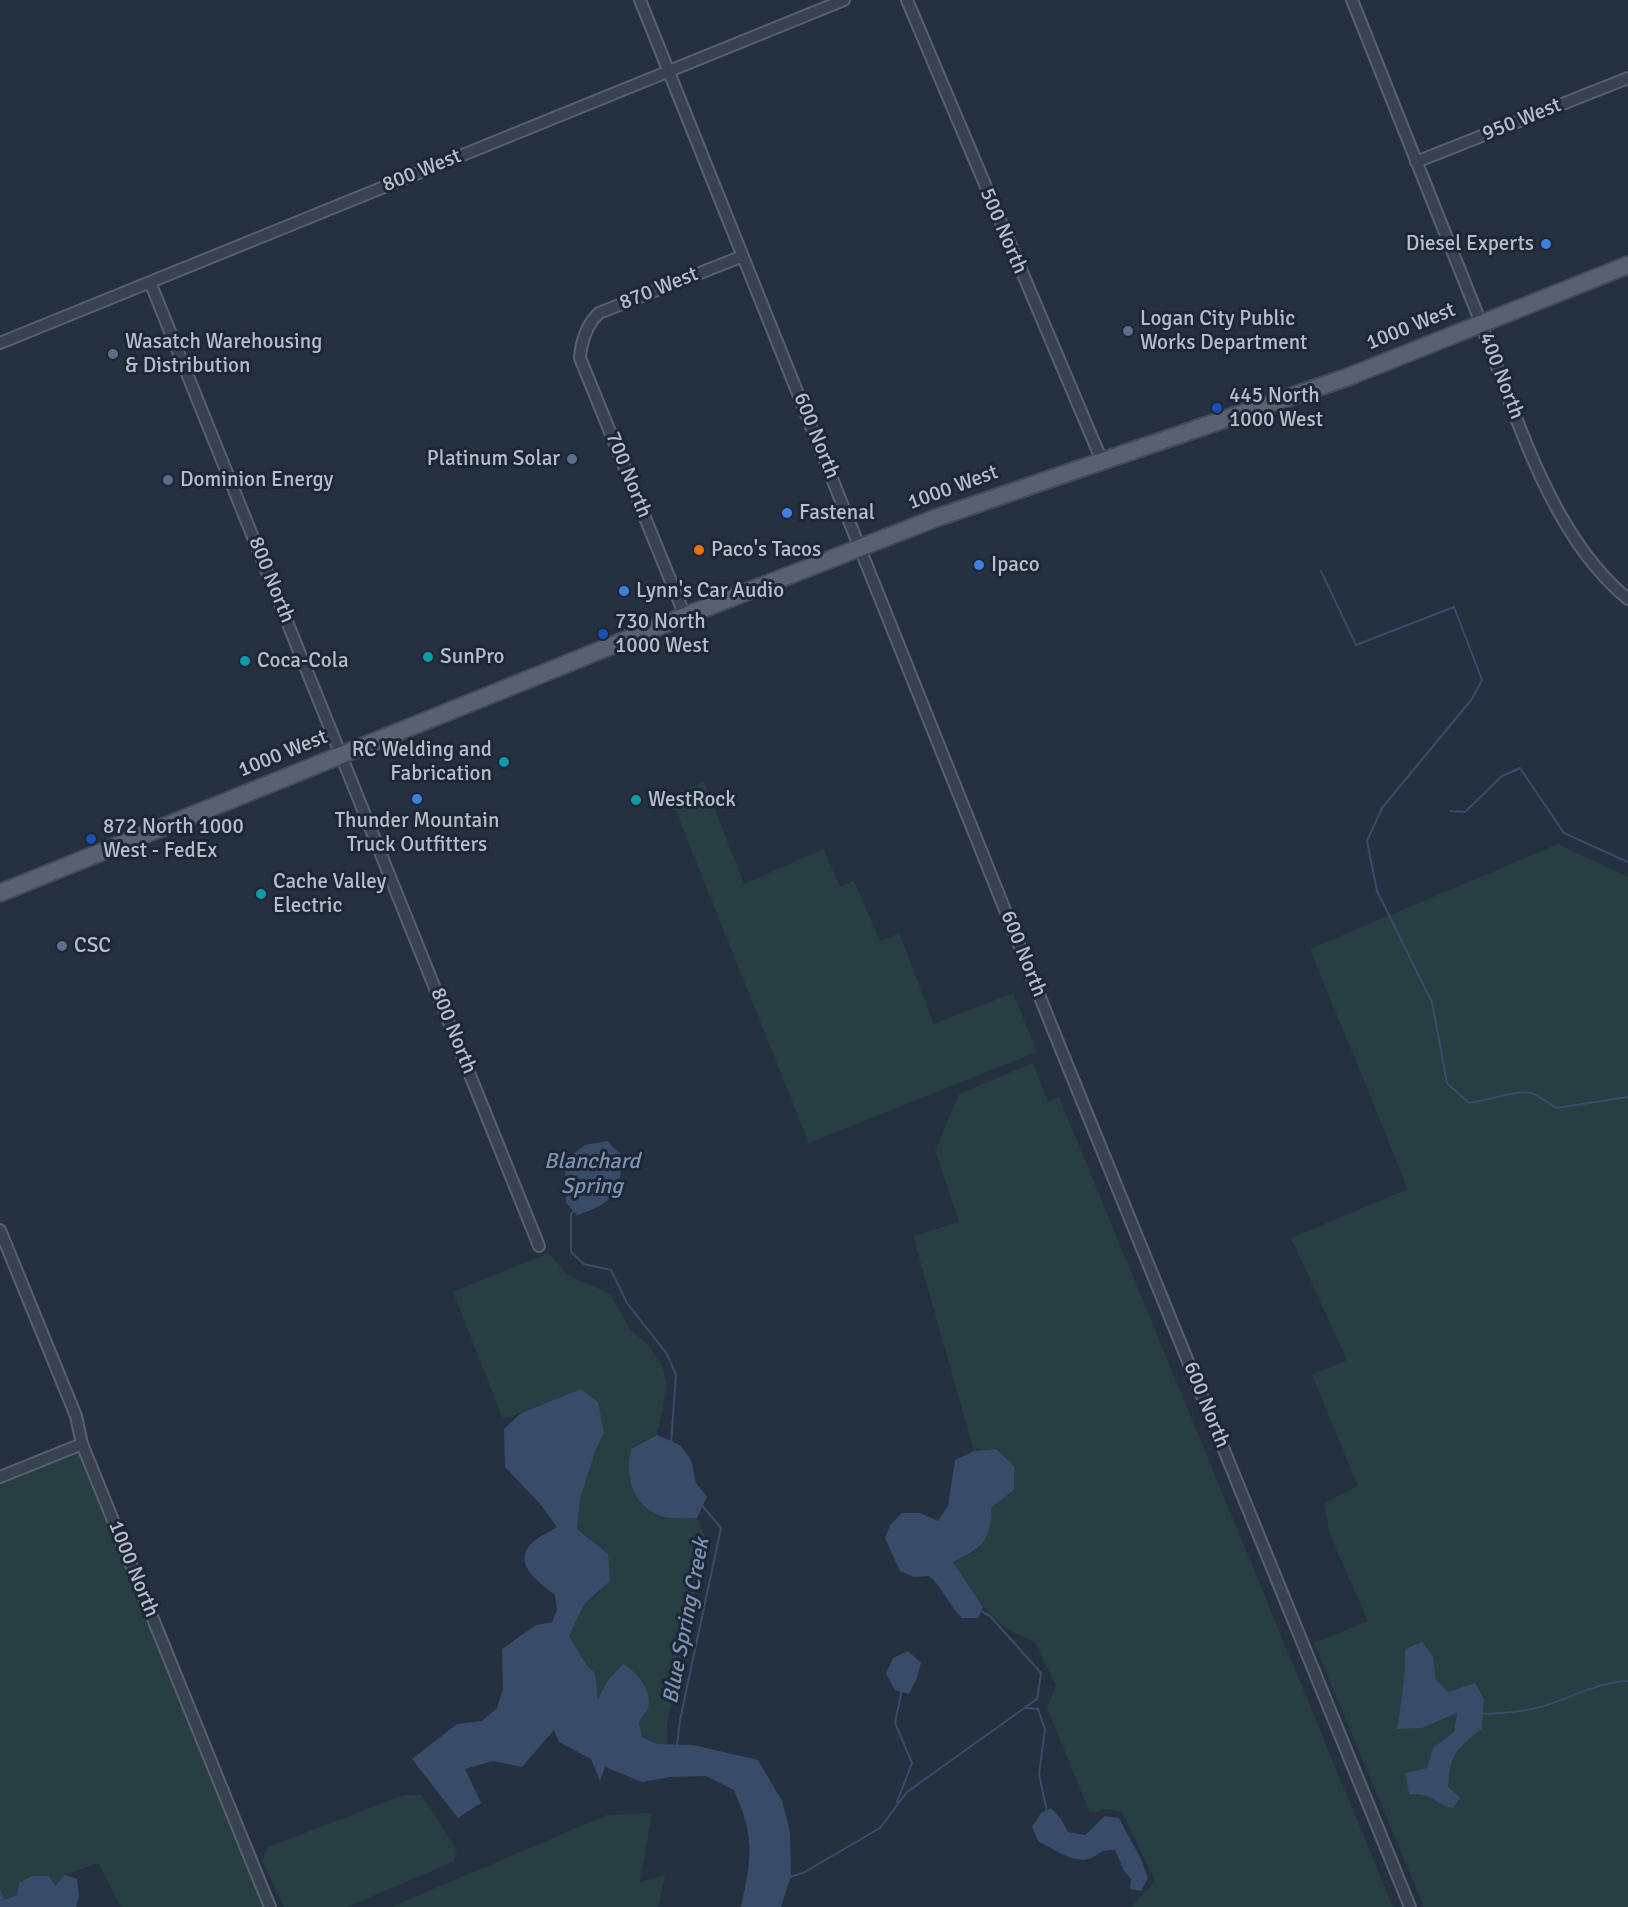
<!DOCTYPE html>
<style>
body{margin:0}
canvas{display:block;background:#253041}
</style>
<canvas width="1628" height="1907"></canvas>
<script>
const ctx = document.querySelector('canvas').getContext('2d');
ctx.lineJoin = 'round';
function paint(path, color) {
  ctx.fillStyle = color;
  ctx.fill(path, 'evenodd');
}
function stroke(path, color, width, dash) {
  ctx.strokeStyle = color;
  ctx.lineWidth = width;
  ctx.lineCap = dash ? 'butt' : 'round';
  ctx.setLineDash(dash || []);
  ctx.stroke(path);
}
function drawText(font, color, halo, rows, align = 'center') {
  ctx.font = font + ' Signika,sans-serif';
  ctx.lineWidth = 6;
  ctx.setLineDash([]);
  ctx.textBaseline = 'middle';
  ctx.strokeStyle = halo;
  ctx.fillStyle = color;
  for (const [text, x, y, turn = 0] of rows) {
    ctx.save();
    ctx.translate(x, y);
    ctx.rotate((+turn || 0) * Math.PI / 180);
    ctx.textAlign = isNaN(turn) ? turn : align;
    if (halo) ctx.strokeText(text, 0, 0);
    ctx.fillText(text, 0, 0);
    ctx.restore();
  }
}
const green = new Path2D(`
 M704,782L744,884L824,849L840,887L854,881L880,941L899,933L934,1024L1013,993L1037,1052L809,1143L670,796Z
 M1558,844L1628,877V1907H1424L1314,1643L1368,1621L1330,1535L1324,1503L1358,1486L1312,1375L1347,1360L1291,1238L1408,1189L1310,949Z
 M1033,1063L1048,1101L1059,1097L1393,1907H1131L1155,1881L1122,1812L1107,1809L1090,1813L1047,1707L1056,1685L1034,1641C993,1629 975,1595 953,1562L974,1552L991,1508L1014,1490L996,1449L974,1451L913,1236L959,1222L935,1151L959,1094Z
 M548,1253L569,1276L609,1293L631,1330L649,1346L663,1367L667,1388L657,1435L631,1449L685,1518H697L706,1539L667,1725V1744H657L642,1736L639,1722L648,1709L608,1680L598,1700L595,1673L587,1666L569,1635L585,1603L600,1592L589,1537L577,1529C578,1496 590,1462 604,1433L581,1389L503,1419L453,1292Z
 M80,1452L264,1907H121L98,1863L65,1875L55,1886L3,1900L0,1888V1484Z
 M404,1795H422L457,1851L453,1862L347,1907H284L262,1860L268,1847Z
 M652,1813L640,1882L665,1875L658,1907H391L607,1815Z`);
const water = new Path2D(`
 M607,1141L621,1155C623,1191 611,1205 577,1215L566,1203L565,1161L585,1145Z
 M581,1389L598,1402L604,1433L595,1452L580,1499L577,1529L608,1554L610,1581L585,1603L569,1636L587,1666L595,1673L598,1699L608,1680L623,1664C637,1672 653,1691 648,1709C646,1713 641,1718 639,1722L642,1737L657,1744L693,1745L758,1760L782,1801L790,1832L791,1876L781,1907H741C752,1856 755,1839 734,1790L706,1776L670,1777L642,1782L605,1767L600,1781L591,1759L559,1742L554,1730L522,1767L493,1761L465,1769L481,1803L458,1818L412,1759L457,1724L482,1721L497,1708L503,1689L502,1649L536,1625L552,1622L557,1610L555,1595C540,1583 510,1563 533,1542C539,1536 550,1532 557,1527L541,1505L505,1467L504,1429L521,1413Z
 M657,1435L680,1445L691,1460L696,1483L707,1497L697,1518C687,1518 673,1519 664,1517C632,1507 625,1477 631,1449Z
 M996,1449L1014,1466V1490L991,1508C992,1540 982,1548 953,1562L983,1607L978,1618H962C948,1605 944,1588 929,1576L914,1577L900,1571L885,1538L890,1525L902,1513H920L938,1521L948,1506L955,1460L974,1451Z
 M1422,1642L1433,1656L1436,1680L1448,1692L1475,1683L1484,1699L1482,1728C1457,1750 1450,1752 1448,1787L1460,1798L1453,1808C1432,1803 1433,1793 1409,1794L1405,1773L1427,1768L1433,1748L1454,1732L1457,1713L1422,1728L1397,1729C1401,1702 1406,1676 1405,1649Z
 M908,1651L921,1663L917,1678L909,1694L895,1690L886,1674L893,1658Z
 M1051,1808L1061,1819L1068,1832L1085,1835L1105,1816L1119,1818L1142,1861L1148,1878L1141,1891L1130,1889L1131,1879L1124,1871L1115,1850C1099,1849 1100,1855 1088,1859C1072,1863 1052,1848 1038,1841L1032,1827L1041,1813Z
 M65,1875L77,1879L79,1897L76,1907H0V1888L4,1900L17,1895L19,1883L32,1876H49L55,1886Z`);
const stream = new Path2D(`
 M1321,571L1356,645L1454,607L1482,680L1472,699L1382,808L1367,841L1377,891L1432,1002L1447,1083L1469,1103C1488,1101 1513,1090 1531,1093C1539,1095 1549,1104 1556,1108L1628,1097
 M1450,811L1465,812L1502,776L1520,768L1564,833L1628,862
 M575,1209L571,1214V1252L584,1264L611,1270L627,1303L667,1354L676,1375L671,1444
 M1026,1708L1038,1709L1045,1730L1039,1774L1047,1812
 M1481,1714C1503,1713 1525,1712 1547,1705C1575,1696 1598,1682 1628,1681
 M677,1745L680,1720L721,1528L701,1504
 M897,1802L912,1763L895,1723L902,1689
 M790,1877L803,1873L880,1828L907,1792L1037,1699L1041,1673L990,1616L979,1610`);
const street = new Path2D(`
 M640,0L1060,1047L1410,1907
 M907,0L1102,461
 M1352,0C1393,103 1434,206 1475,308C1512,401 1547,534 1628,599
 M1416,162L1628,78
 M150,282L539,1246
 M0,343L844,0
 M685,616L580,358C581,342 587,324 599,313L743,256
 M0,1230L76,1416L82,1444L270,1907
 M0,1477L82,1444`);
const primary = new Path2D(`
 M0,893L685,616L936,518L1348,377L1628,265`);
const markers = [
 [1546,244,6,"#3f7fe0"],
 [1128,331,6,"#5c6f8a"],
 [113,354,6,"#5c6f8a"],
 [1217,408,6,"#1a4fb4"],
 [572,459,6,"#5c6f8a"],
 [168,480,6,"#5c6f8a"],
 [787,513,6,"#3f7fe0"],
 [699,550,6,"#e8710a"],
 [979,565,6,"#3f7fe0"],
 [624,591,6,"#3f7fe0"],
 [603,634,6,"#1a4fb4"],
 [428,657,6,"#0f9aa8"],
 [245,661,6,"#0f9aa8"],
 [504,762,6,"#0f9aa8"],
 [417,799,6,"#3f7fe0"],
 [636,800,6,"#0f9aa8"],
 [91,839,6,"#1a4fb4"],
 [261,894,6,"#0f9aa8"],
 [62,946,6,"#5c6f8a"]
];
const streetNames = [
 ["950 West",1522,120,-22],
 ["800 West",422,171,-22],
 ["500 North",1003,231,67],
 ["870 West",659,289,-22],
 ["1000 West",1411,327,-22],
 ["400 North",1501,376,69],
 ["600 North",816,436,68],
 ["700 North",628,475,68],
 ["1000 West",953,488,-20],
 ["800 North",271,580,68],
 ["1000 West",283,754,-22],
 ["600 North",1023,954,68],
 ["800 North",453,1031,68],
 ["600 North",1206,1405,68],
 ["1000 North",133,1569,68]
];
const poiNames = [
 ["Diesel Experts",1534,244,"right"],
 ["Logan City Public",1140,319],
 ["Works Department",1140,343],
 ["Wasatch Warehousing",125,342],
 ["& Distribution",125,366],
 ["445 North",1229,396],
 ["1000 West",1229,420],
 ["Platinum Solar",560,459,"right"],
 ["Dominion Energy",180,480],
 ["Fastenal",799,513],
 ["Paco's Tacos",711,550],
 ["Ipaco",991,565],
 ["Lynn's Car Audio",636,591],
 ["730 North",615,622],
 ["1000 West",615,646],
 ["SunPro",440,657],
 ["Coca-Cola",257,661],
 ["RC Welding and",492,750,"right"],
 ["Fabrication",492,774,"right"],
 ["WestRock",648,800],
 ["Thunder Mountain",417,821,"center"],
 ["Truck Outfitters",417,845,"center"],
 ["872 North 1000",103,827],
 ["West - FedEx",103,851],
 ["Cache Valley",273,882],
 ["Electric",273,906],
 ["CSC",74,946]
];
const waterNames = [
 ["Blanchard",592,1162],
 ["Spring",592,1187],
 ["Blue Spring Creek",687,1621,-79]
];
paint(green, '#273e42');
paint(water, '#384b69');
stroke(stream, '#384b69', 2);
stroke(street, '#57606e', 14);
stroke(primary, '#434b5a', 20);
stroke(street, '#394251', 10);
stroke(primary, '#576171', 16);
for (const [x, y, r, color] of markers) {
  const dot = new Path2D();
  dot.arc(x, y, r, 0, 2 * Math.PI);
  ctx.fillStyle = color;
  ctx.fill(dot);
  stroke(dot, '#1e2736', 2);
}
drawText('21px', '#b6becb', '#1e2736', streetNames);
drawText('21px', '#b6becb', '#1e2736', poiNames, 'left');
drawText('italic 22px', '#7c92b3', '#1e2736', waterNames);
</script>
